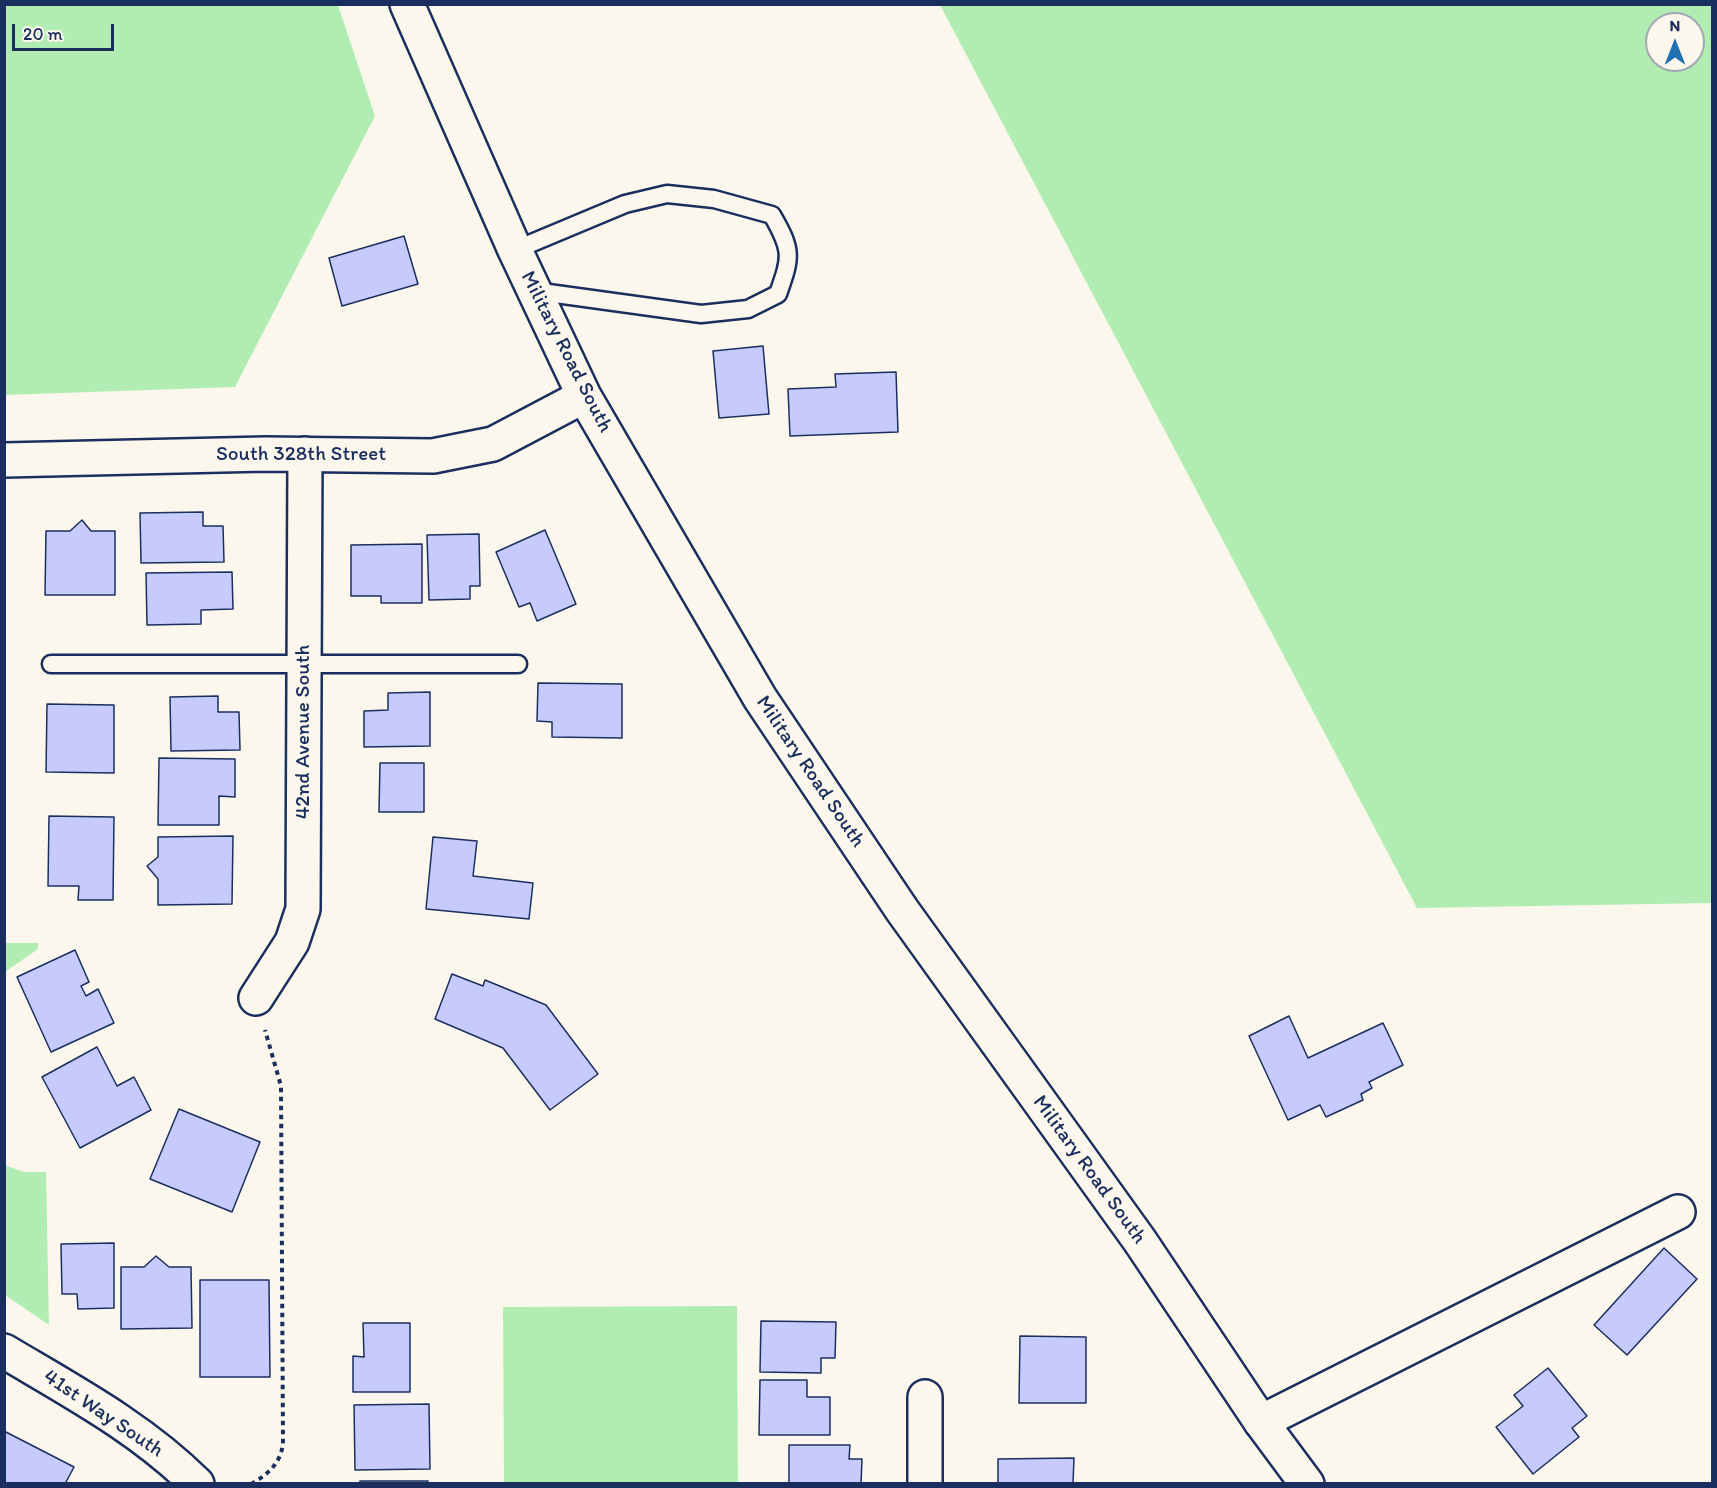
<!DOCTYPE html>
<style>
body{margin:0}
#map{position:relative;width:1717px;height:1488px;overflow:hidden;background:#fbf7ec;font-family:Itim,sans-serif}
canvas{display:block}
.frame{position:absolute;inset:0;border:6px solid #1b2f5e;pointer-events:none}
.north{position:absolute;left:1645px;top:12px;width:60px;height:60px;box-sizing:border-box;background:#fbf7ec;border:2px solid #a1a7b3;border-radius:50%;rotate:0deg;font-size:16px;font-weight:700;line-height:24px;text-align:center;color:#1b2f5e}
.north::after{content:'';display:block;margin:auto;width:21px;height:27px;background:#1f6fb2;clip-path:polygon(50% 0,100% 100%,50% 72%,0 100%)}
.scale{position:absolute;left:12px;top:24px;width:102px;height:27px;box-sizing:border-box;border:3px solid #1b2f5e;border-top:0;padding-left:8px;font-size:18px;line-height:21px;white-space:nowrap;color:#1b2f5e;-webkit-text-stroke:4px #fbf7ec;paint-order:stroke}
</style>
<div id="map">
<canvas width="1717" height="1488"></canvas>
<div class="frame"></div>
<div class="north">N</div>
<div class="scale">20 m</div>
</div>
<script>
const ctx = document.querySelector('canvas').getContext('2d');
ctx.lineJoin = 'round';
function paint(path, color) {
  ctx.fillStyle = color;
  ctx.fill(path, 'evenodd');
}
function stroke(path, color, width, dash) {
  ctx.strokeStyle = color;
  ctx.lineWidth = width;
  ctx.lineCap = dash ? 'butt' : 'round';
  ctx.setLineDash(dash || []);
  ctx.stroke(path);
}
function drawText(font, color, halo, rows, align = 'center') {
  ctx.font = font + ' Itim,sans-serif';
  ctx.lineWidth = 5;
  ctx.setLineDash([]);
  ctx.textBaseline = 'middle';
  ctx.strokeStyle = halo;
  ctx.fillStyle = color;
  for (const [text, x, y, turn = 0] of rows) {
    ctx.save();
    ctx.translate(x, y);
    ctx.rotate((+turn || 0) * Math.PI / 180);
    ctx.textAlign = isNaN(turn) ? turn : align;
    if (halo) ctx.strokeText(text, 0, 0);
    ctx.fillText(text, 0, 0);
    ctx.restore();
  }
}
const green = new Path2D(`
 M4,5H338L375,116L235,387L5,395Z
 M940,5H1712V903L1417,908ZM1657,24H1693V60H1657Z
 M5,943H38V949L5,972Z
 M4,1165L24,1172H46L49,1325L5,1295Z
 M737,1306L738,1483H504L503,1307Z`);
const building = new Path2D(`
 M404,236L418,284L342,306L329,258Z
 M763,346L769,414L719,418L713,351Z
 M896,372L898,432L790,436L788,389L836,387L835,374Z
 M203,512V526H223L224,562L141,563L140,513Z
 M82,520L91,531H115V595H45L46,531H70Z
 M545,530L576,604L537,621L530,603L519,607L496,552Z
 M479,534L480,586H470V599L429,600L427,535Z
 M422,544V603H381V596H351V545Z
 M232,572L233,609L201,610V624L147,625L146,573Z
 M538,683L622,684V738L552,737V722L537,721Z
 M430,692V746L364,747V711L388,710V693Z
 M218,696V712H239L240,750L171,751L170,697Z
 M47,704L114,705V773L46,772Z
 M159,758L235,759V797L219,796V825H158Z
 M380,763H424V812H379Z
 M49,816L114,817L113,900H78L79,886H48Z
 M233,836L232,904L158,905V879L147,866L158,857V837Z
 M433,837L477,841L473,876L533,883L529,919L426,909Z
 M75,950L89,982L81,986L86,996L98,989L114,1023L51,1052L17,977Z
 M452,974L483,986L485,980L546,1005L598,1074L550,1110L503,1048L435,1019Z
 M1289,1016L1308,1058L1383,1023L1403,1065L1369,1082L1372,1088L1361,1094L1363,1100L1326,1117L1320,1105L1288,1120L1249,1036Z
 M97,1047L117,1086L134,1077L151,1110L80,1148L42,1077Z
 M179,1109L260,1142L232,1212L150,1179Z
 M114,1243V1308L78,1309L77,1294H62L61,1244Z
 M1664,1248L1697,1279L1627,1355L1594,1325Z
 M156,1256L169,1267H191L192,1328L121,1329V1267H144Z
 M200,1280H269L270,1377H200Z
 M761,1321L836,1322L835,1358H821V1373L760,1372Z
 M363,1323H410V1392H353V1356L364,1357Z
 M1020,1336L1086,1337V1403H1019Z
 M1548,1368L1587,1416L1572,1428L1579,1437L1533,1474L1496,1427L1523,1406L1514,1395Z
 M760,1380H807V1397H830V1435H759Z
 M429,1404L430,1469L355,1470L354,1405Z
 M4,1431L74,1467L65,1484H4Z
 M789,1445H850L849,1459H862L861,1484H789Z
 M1074,1458L1073,1484H998V1459Z
 M360,1481H428V1484H360Z`);
const path = new Path2D(`
 M251,1484C269,1474 282,1462 283,1441L281,1086L265,1030`);
const lane = new Path2D(`
 M515,250L625,204L667,194L714,199L772,215C793,251 791,257 778,294L748,309L701,314L534,291
 M51,664H518`);
const street = new Path2D(`
 M256,998L292,942L303,909L305,454
 M4,1351C71,1391 141,1428 197,1484
 M925,1397V1484
 M1261,1422L1678,1212`);
const secondary = new Path2D(`
 M407,4L515,250L584,396L760,698L902,910L1140,1241L1261,1422L1307,1484
 M4,460L265,454L433,456L493,444L584,396`);
const streetNames = [
 ["Military Road South",566,352,63],
 ["South 328th Street",301,455],
 ["42nd Avenue South",304,732,-90],
 ["Military Road South",810,772,56],
 ["Military Road South",1089,1170,54],
 ["41st Way South",103,1414,34]
];
paint(green, '#b1edb2');
paint(building, '#c7cafc');
stroke(building, '#1b2f5e', 1.5);
stroke(lane, '#1b2f5e', 21);
stroke(street, '#1b2f5e', 38);
stroke(secondary, '#1b2f5e', 38);
stroke(path, '#1b2f5e', 4, [4.5, 4.5]);
stroke(lane, '#fbf7ec', 16);
stroke(street, '#fbf7ec', 33);
stroke(secondary, '#fbf7ec', 33);
drawText('21px', '#1b2f5e', '#fbf7ec', streetNames);
</script>
